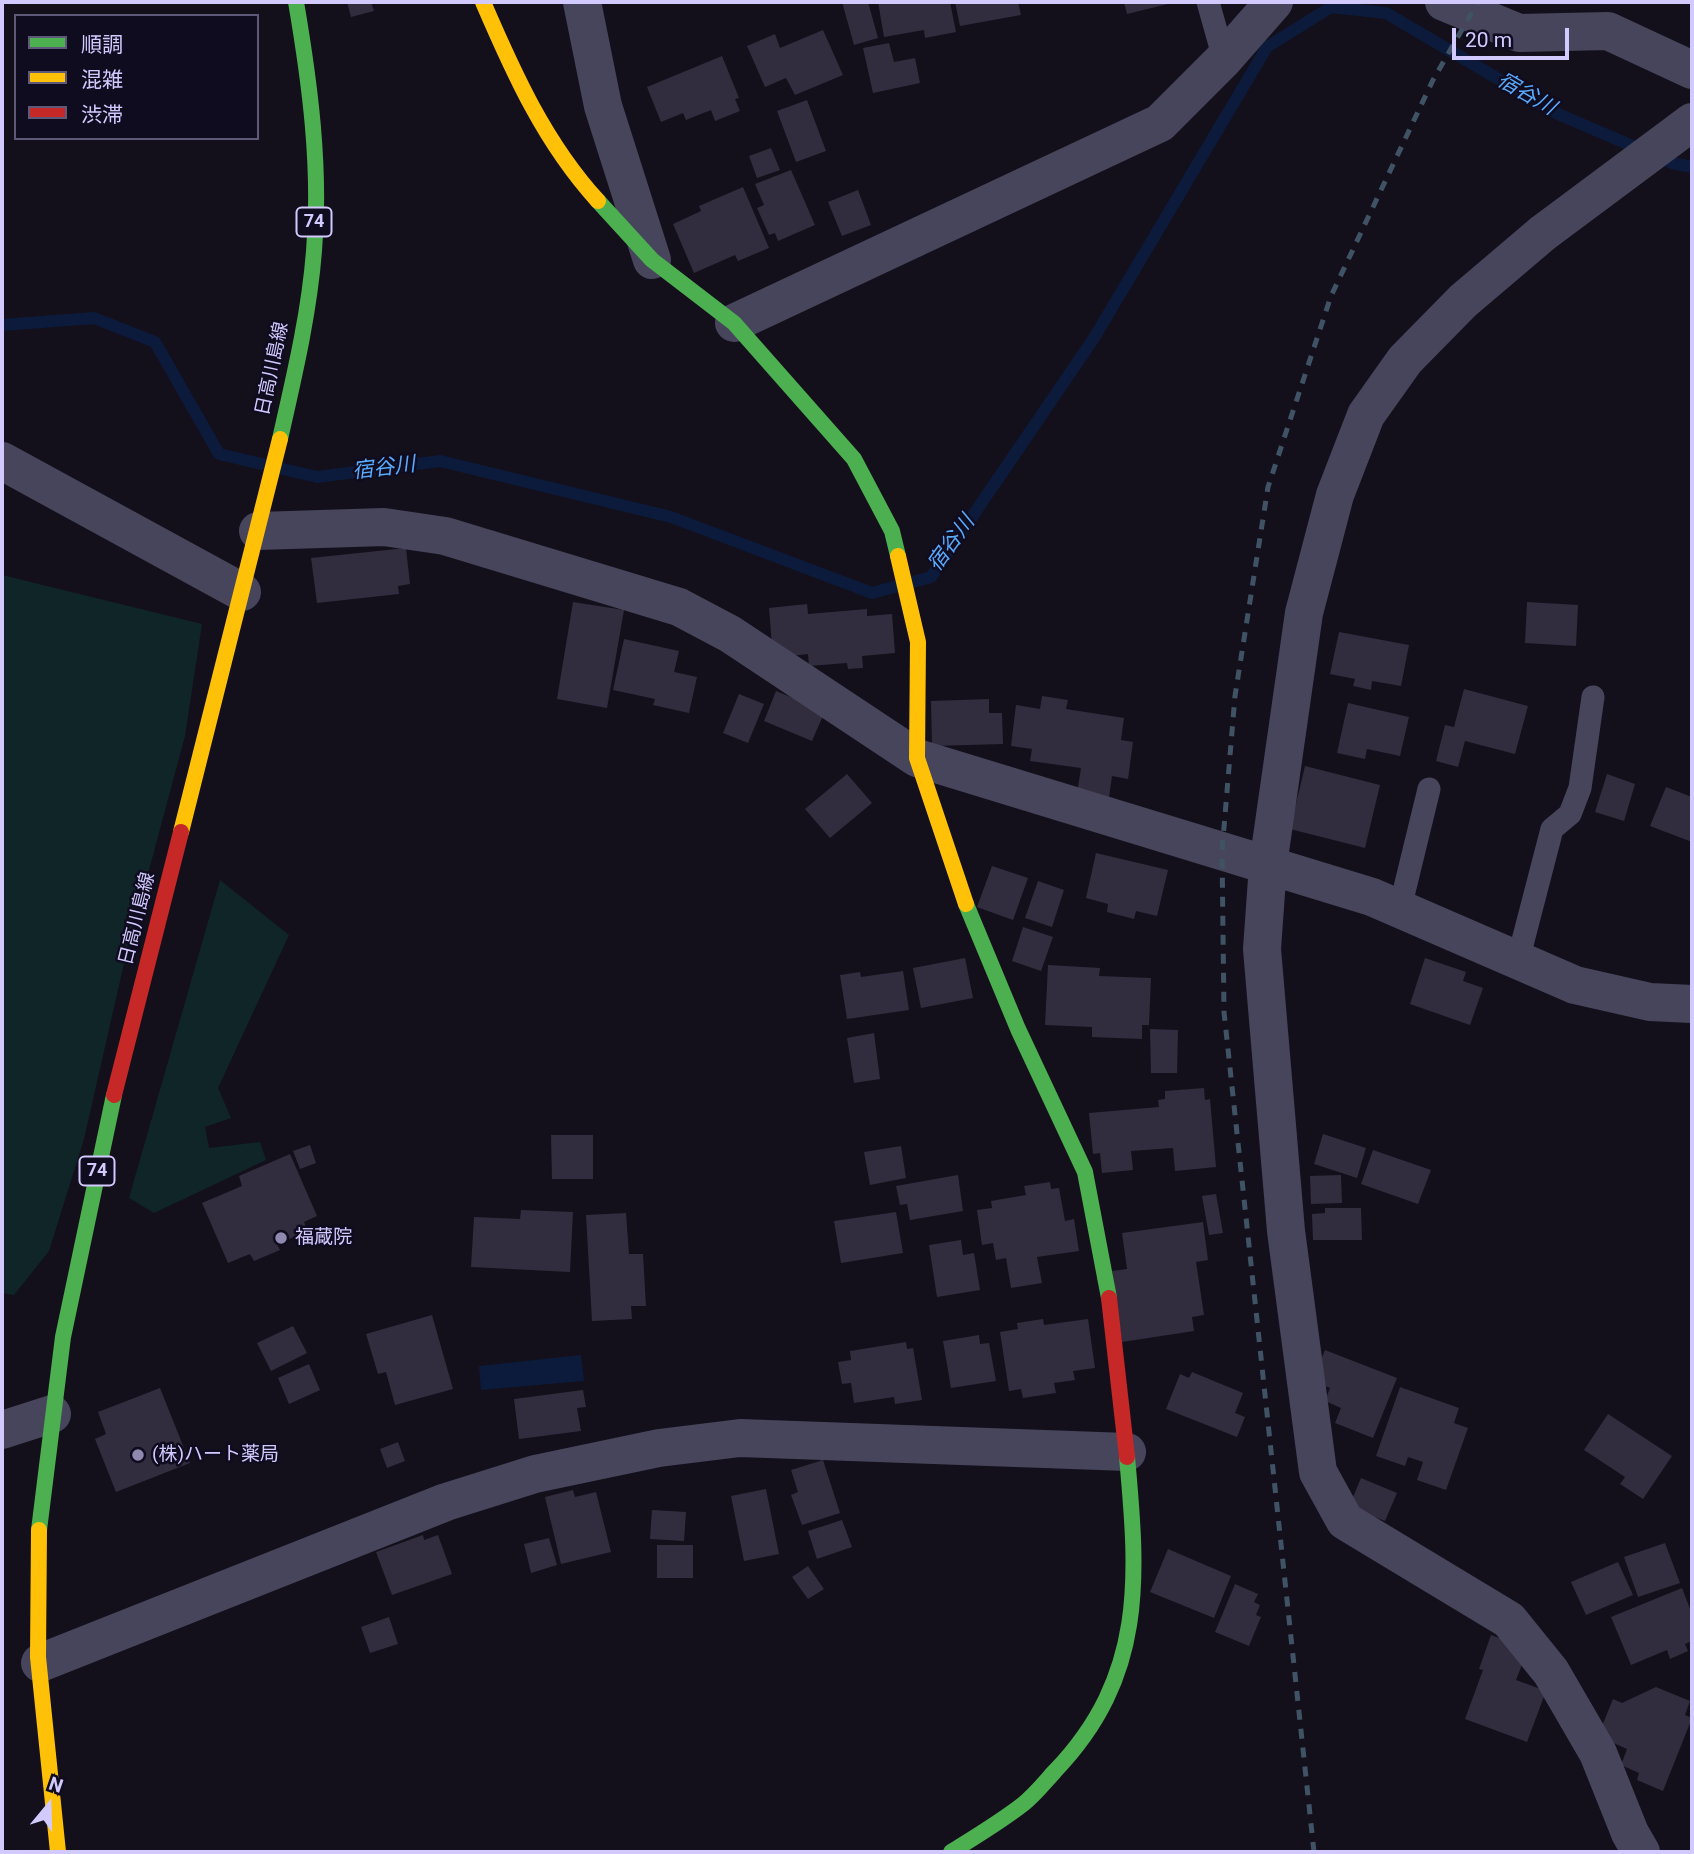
<!DOCTYPE html>
<meta charset="utf-8">
<style>
body{margin:0}
#map{position:relative;width:1694px;height:1854px;overflow:hidden;background:#13101b;font-family:Roboto,"Noto Sans JP",sans-serif}
canvas{display:block}
.frame{position:absolute;inset:0;border:4px solid #d2caff;pointer-events:none}
.legend{position:absolute;left:14px;top:14px;width:245px;height:126px;box-sizing:border-box;background:#100c1f;border:2px solid #5e5879;margin:0;padding:9px 12px;list-style:none;font-size:21px;color:#d2caff}
.legend li{display:flex;align-items:center;gap:14px;height:35px}
.legend b{width:35px;border:2px solid #5e5879}
.north{position:absolute;left:14px;top:1770px;width:70px;height:70px;-webkit-text-stroke:5px #100c1f;paint-order:stroke;rotate:19deg;font-size:19px;font-weight:700;line-height:28px;text-align:center;color:#d2caff}
.north::after{content:'';display:block;margin:auto;width:24px;height:32px;background:#d2caff;clip-path:polygon(50% 0,100% 100%,50% 72%,0 100%)}
.scale{position:absolute;left:1452px;top:28px;width:117px;height:32px;box-sizing:border-box;border:4px solid #d2caff;border-top:0;padding-left:9px;font-size:21px;line-height:24px;white-space:nowrap;color:#d2caff;-webkit-text-stroke:5px #100c1f;paint-order:stroke}
</style>
<div id="map">
<canvas width="1694" height="1854"></canvas>
<div class="frame"></div>
<ul class="legend">
<li><b style="height:9px;background:#4caf50"></b>順調</li>
<li><b style="height:9px;background:#ffc107"></b>混雑</li>
<li><b style="height:9px;background:#c62828"></b>渋滞</li>
</ul>
<div class="north">N</div>
<div class="scale">20 m</div>
</div>
<script>
const ctx = document.querySelector('canvas').getContext('2d');
ctx.lineJoin = 'round';
function paint(path, color) {
  ctx.fillStyle = color;
  ctx.fill(path, 'evenodd');
}
function stroke(path, color, width, dash) {
  ctx.strokeStyle = color;
  ctx.lineWidth = width;
  ctx.lineCap = dash ? 'butt' : 'round';
  ctx.setLineDash(dash || []);
  ctx.stroke(path);
}
function drawText(font, color, halo, rows, align = 'center') {
  ctx.font = font + ' Roboto,"Noto Sans JP",sans-serif';
  ctx.lineWidth = 5;
  ctx.setLineDash([]);
  ctx.textBaseline = 'middle';
  ctx.strokeStyle = halo;
  ctx.fillStyle = color;
  for (const [text, x, y, turn = 0] of rows) {
    ctx.save();
    ctx.translate(x, y);
    ctx.rotate((+turn || 0) * Math.PI / 180);
    ctx.textAlign = isNaN(turn) ? turn : align;
    if (halo) ctx.strokeText(text, 0, 0);
    ctx.fillText(text, 0, 0);
    ctx.restore();
  }
}
const green = new Path2D(`
 M2,575L202,624L185,736L125,959L84,1139L49,1251L14,1295L2,1293Z
 M220,880L289,935L218,1088L231,1118L205,1127L209,1148L260,1142L266,1160L154,1213L129,1198Z`);
const water = new Path2D(`
 M581,1355L584,1381L481,1390L479,1366Z`);
const stream = new Path2D(`
 M2,325L94,318L155,342L219,454L317,477L440,461L671,517L872,593L931,577L1094,338L1267,47L1331,7L1386,13L1558,114L1672,163L1692,167`);
const building = new Path2D(`
 M347,2H371L374,11L351,17Z
 M842,2H868L878,38L854,45Z
 M878,2H950L956,32L925,38L924,30L884,37Z
 M955,2H1018L1021,15L960,26Z
 M1124,2H1172V3L1127,14Z
 M823,30L843,75L795,95L786,78L765,87L747,46L775,34L780,48Z
 M889,43L894,62L915,58L920,83L873,93L863,48Z
 M722,56L739,98L735,99L740,111L715,121L711,110L686,120L683,113L661,122L647,87Z
 M807,100L826,151L796,162L777,111Z
 M771,148L780,170L757,178L749,156Z
 M791,170L815,225L778,241L775,233L769,235L757,208L764,205L755,184Z
 M743,187L769,248L738,261L735,255L694,273L673,224L701,211L699,206Z
 M858,190L871,225L842,236L828,202Z
 M406,548L410,584L398,586L399,594L317,603L311,558Z
 M573,602L624,610L607,708L557,699Z
 M1527,602L1578,605L1576,646L1525,643Z
 M807,604L808,614L867,609V616L892,614L895,653L862,656L863,668L848,669L847,663L809,666L808,654L773,658L769,608Z
 M1339,632L1409,645L1401,686L1372,681L1371,690L1353,686L1355,679L1330,674Z
 M624,639L679,651L674,672L697,677L689,713L653,705L655,699L613,690Z
 M1464,689L1528,706L1515,754L1465,741L1458,767L1436,761L1445,725L1454,727Z
 M776,691L825,711L812,741L764,721Z
 M739,694L764,704L748,743L723,733Z
 M1042,696L1068,700L1066,709L1124,718L1121,740L1133,742L1128,779L1112,776L1109,798L1077,793L1081,768L1030,761L1032,749L1011,746L1016,705L1040,709Z
 M989,699V713H1002L1003,744L932,746L931,701Z
 M1348,703L1409,717L1400,756L1367,749L1365,759L1337,753Z
 M1305,766L1380,785L1365,848L1290,829Z
 M847,774L872,803L830,838L805,809Z
 M1607,774L1635,784L1624,821L1595,812Z
 M1666,787L1692,797V842L1650,826Z
 M1096,853L1168,870L1157,916L1136,911L1134,919L1107,912L1108,904L1086,898Z
 M992,866L1028,878L1013,920L977,907Z
 M1038,881L1064,890L1052,927L1025,918Z
 M1023,927L1053,937L1041,971L1012,961Z
 M965,958L973,998L921,1008L913,968Z
 M1425,958L1466,972L1463,981L1483,988L1470,1025L1410,1004Z
 M1048,965L1100,968L1099,976L1151,978L1149,1025H1142V1039L1092,1037V1027L1045,1025Z
 M903,971L909,1010L847,1019L840,975L860,972L861,977Z
 M1150,1029L1178,1030L1177,1073H1151Z
 M874,1033L880,1079L854,1083L847,1038Z
 M1204,1088L1205,1100L1210,1099L1216,1167L1175,1171L1173,1148L1131,1151L1133,1170L1102,1173L1100,1153L1093,1154L1089,1113L1159,1107L1158,1100L1165,1099V1091Z
 M1323,1134L1366,1148L1357,1178L1314,1164Z
 M551,1135H593V1179H552Z
 M310,1145L316,1163L300,1169L293,1151Z
 M901,1146L906,1178L870,1185L864,1152Z
 M1373,1150L1431,1170L1418,1204L1361,1184Z
 M290,1154L317,1216L304,1222L308,1231L277,1244L280,1250L254,1261L250,1254L228,1263L202,1203L242,1186L239,1176Z
 M958,1175L963,1211L910,1220L907,1204L900,1205L896,1186Z
 M1341,1175L1342,1203L1311,1204L1310,1176Z
 M1050,1182L1051,1189L1059,1188L1065,1221L1074,1219L1079,1251L1037,1257L1042,1283L1011,1288L1006,1258L996,1260L993,1243L982,1245L977,1210L992,1208L991,1201L1026,1195L1024,1186Z
 M1216,1194L1223,1233L1209,1235L1202,1196Z
 M1325,1208H1361L1362,1240H1313L1312,1214L1325,1213Z
 M521,1210L573,1212L570,1272L471,1267L474,1217L520,1219Z
 M896,1212L903,1253L841,1263L834,1221Z
 M626,1213L629,1254H643L646,1306H631L632,1319L592,1321L586,1215Z
 M1203,1222L1208,1260L1196,1262L1204,1315L1192,1317L1194,1331L1122,1342L1112,1271L1127,1269L1122,1233Z
 M961,1240L963,1255L974,1253L980,1290L937,1297L929,1245Z
 M432,1315L453,1389L395,1405L386,1372L378,1374L366,1334Z
 M1043,1319L1044,1325L1088,1319L1095,1368L1073,1371L1075,1380L1054,1383L1056,1393L1023,1398L1021,1389L1009,1391L1000,1332L1018,1329L1017,1323Z
 M293,1326L307,1353L271,1371L257,1343Z
 M979,1335L980,1344L989,1343L996,1381L951,1388L943,1341Z
 M906,1342L907,1349L913,1348L922,1400L895,1404L894,1397L854,1403L851,1383L842,1384L838,1362L851,1360L850,1351Z
 M1325,1350L1397,1378L1373,1438L1335,1423L1341,1408L1325,1401L1330,1388L1312,1381Z
 M309,1364L320,1390L289,1404L278,1378Z
 M1192,1372L1243,1393L1235,1413L1245,1417L1237,1437L1166,1409L1180,1374L1189,1378Z
 M1400,1387L1459,1408L1454,1423L1468,1428L1446,1490L1417,1480L1423,1462L1408,1457L1405,1466L1376,1456Z
 M160,1388L190,1463L116,1492L95,1439L106,1434L98,1412Z
 M583,1390L586,1407L577,1408L581,1431L519,1439L514,1399Z
 M1608,1414L1672,1456L1643,1499L1620,1484L1625,1477L1584,1450Z
 M398,1442L405,1461L387,1468L380,1449Z
 M823,1460L840,1513L802,1525L791,1495L798,1492L791,1470Z
 M1361,1478L1397,1493L1385,1521L1349,1507Z
 M766,1489L779,1554L744,1561L731,1496Z
 M573,1490L575,1497L596,1492L611,1552L561,1564L545,1497Z
 M652,1510L686,1512L684,1541L650,1539Z
 M842,1520L852,1547L817,1559L808,1531Z
 M423,1535L424,1540L438,1535L452,1574L392,1595L376,1552Z
 M549,1538L557,1565L531,1573L524,1544Z
 M1665,1543L1680,1583L1638,1597L1624,1557Z
 M657,1545H693V1578H657Z
 M1168,1549L1231,1576L1214,1618L1150,1592Z
 M1618,1562L1633,1595L1586,1615L1571,1582Z
 M808,1566L824,1589L808,1599L792,1577Z
 M1235,1584L1258,1594L1254,1602L1260,1605L1256,1615L1261,1617L1249,1646L1215,1632Z
 M1682,1588L1692,1614V1641L1685,1644L1688,1651L1670,1659L1667,1650L1631,1665L1611,1617Z
 M389,1617L398,1644L370,1653L361,1627Z
 M1491,1635L1528,1649L1516,1680L1546,1691L1527,1742L1465,1719L1483,1670L1479,1669Z
 M1656,1687L1690,1701L1685,1715L1692,1718L1663,1791L1637,1780L1639,1773L1621,1765L1627,1749L1598,1736L1613,1699L1622,1703Z`);
const lane = new Path2D(`
 M1208,2L1224,59
 M1400,908L1429,789
 M1518,960L1552,829L1570,814L1580,788L1593,697`);
const street = new Path2D(`
 M582,2L603,106L652,260
 M1444,2L1519,33L1608,31L1692,70
 M734,323L1160,123L1224,59L1274,2
 M2,461L242,592
 M258,531L384,527L445,536L679,607L730,634L917,758L1372,897L1575,985L1650,1002L1692,1004
 M2,1430L52,1414
 M40,1663L446,1502L535,1474L659,1448L740,1438L1127,1452
 M1641,1852L1630,1833L1598,1753L1551,1672L1509,1620L1345,1521L1318,1472L1286,1231L1262,949L1268,865L1304,613L1335,495L1366,415L1405,360L1463,301L1543,233L1692,122`);
const fast = new Path2D(`
 M598,201L652,260L734,323L854,459L892,531L898,556
 M280,439C294,377 309,315 314,251C321,168 310,84 296,2
 M966,904L1018,1029L1085,1172L1109,1298
 M39,1530L63,1337L114,1095
 M951,1852C975,1837 1000,1822 1022,1805C1034,1796 1045,1782 1055,1771C1146,1676 1138,1578 1127,1457`);
const slow = new Path2D(`
 M483,2C514,74 545,143 598,201
 M898,556L918,642L917,758L966,904
 M181,832L280,439
 M39,1530L38,1657L58,1852`);
const jam = new Path2D(`
 M114,1095L181,832
 M1109,1298L1127,1457`);
const rail = new Path2D(`
 M1314,1852L1224,1012L1222,851L1235,696L1268,487L1331,296L1433,80L1478,2`);
const markers = [
 [281,1238,7,"#8f89af"],
 [138,1455,7,"#8f89af"]
];
const shields = [
 [314,222,35],
 [97,1171,35]
];
const shieldNames = [
 ["74",314,222],
 ["74",97,1171]
];
const streetNames = [
 ["日高川島線",273,369,-78],
 ["日高川島線",138,919,-76]
];
const poiNames = [
 ["福蔵院",295,1238],
 ["(株)ハート薬局",152,1455]
];
const waterNames = [
 ["宿谷川",1526,95,30],
 ["宿谷川",384,469,-7],
 ["宿谷川",952,544,-54]
];
paint(green, '#102527');
paint(water, '#0c1b3c');
stroke(stream, '#0c1b3c', 12);
paint(building, '#312d3e');
stroke(lane, '#47455c', 23);
stroke(street, '#47455c', 38);
stroke(fast, '#4caf50', 16);
stroke(slow, '#ffc107', 16);
stroke(jam, '#c62828', 16);
stroke(rail, '#405365', 5, [10, 9]);
for (const [x, y, r, color] of markers) {
  const dot = new Path2D();
  dot.arc(x, y, r, 0, 2 * Math.PI);
  ctx.fillStyle = color;
  ctx.fill(dot);
  stroke(dot, '#100c1f', 2.5);
}
for (const [x, y, w] of shields) {
  const box = new Path2D();
  box.roundRect(x - w / 2, y - 14.5, w, 29, 5);
  ctx.fillStyle = '#100c1f';
  ctx.fill(box);
  stroke(box, '#d2caff', 2);
}
drawText('bold 18px', '#d2caff', null, shieldNames);
drawText('19px', '#d2caff', '#100c1f', streetNames);
drawText('19px', '#d2caff', '#100c1f', poiNames, 'left');
drawText('italic 21px', '#59abfe', '#100c1f', waterNames);
</script>
